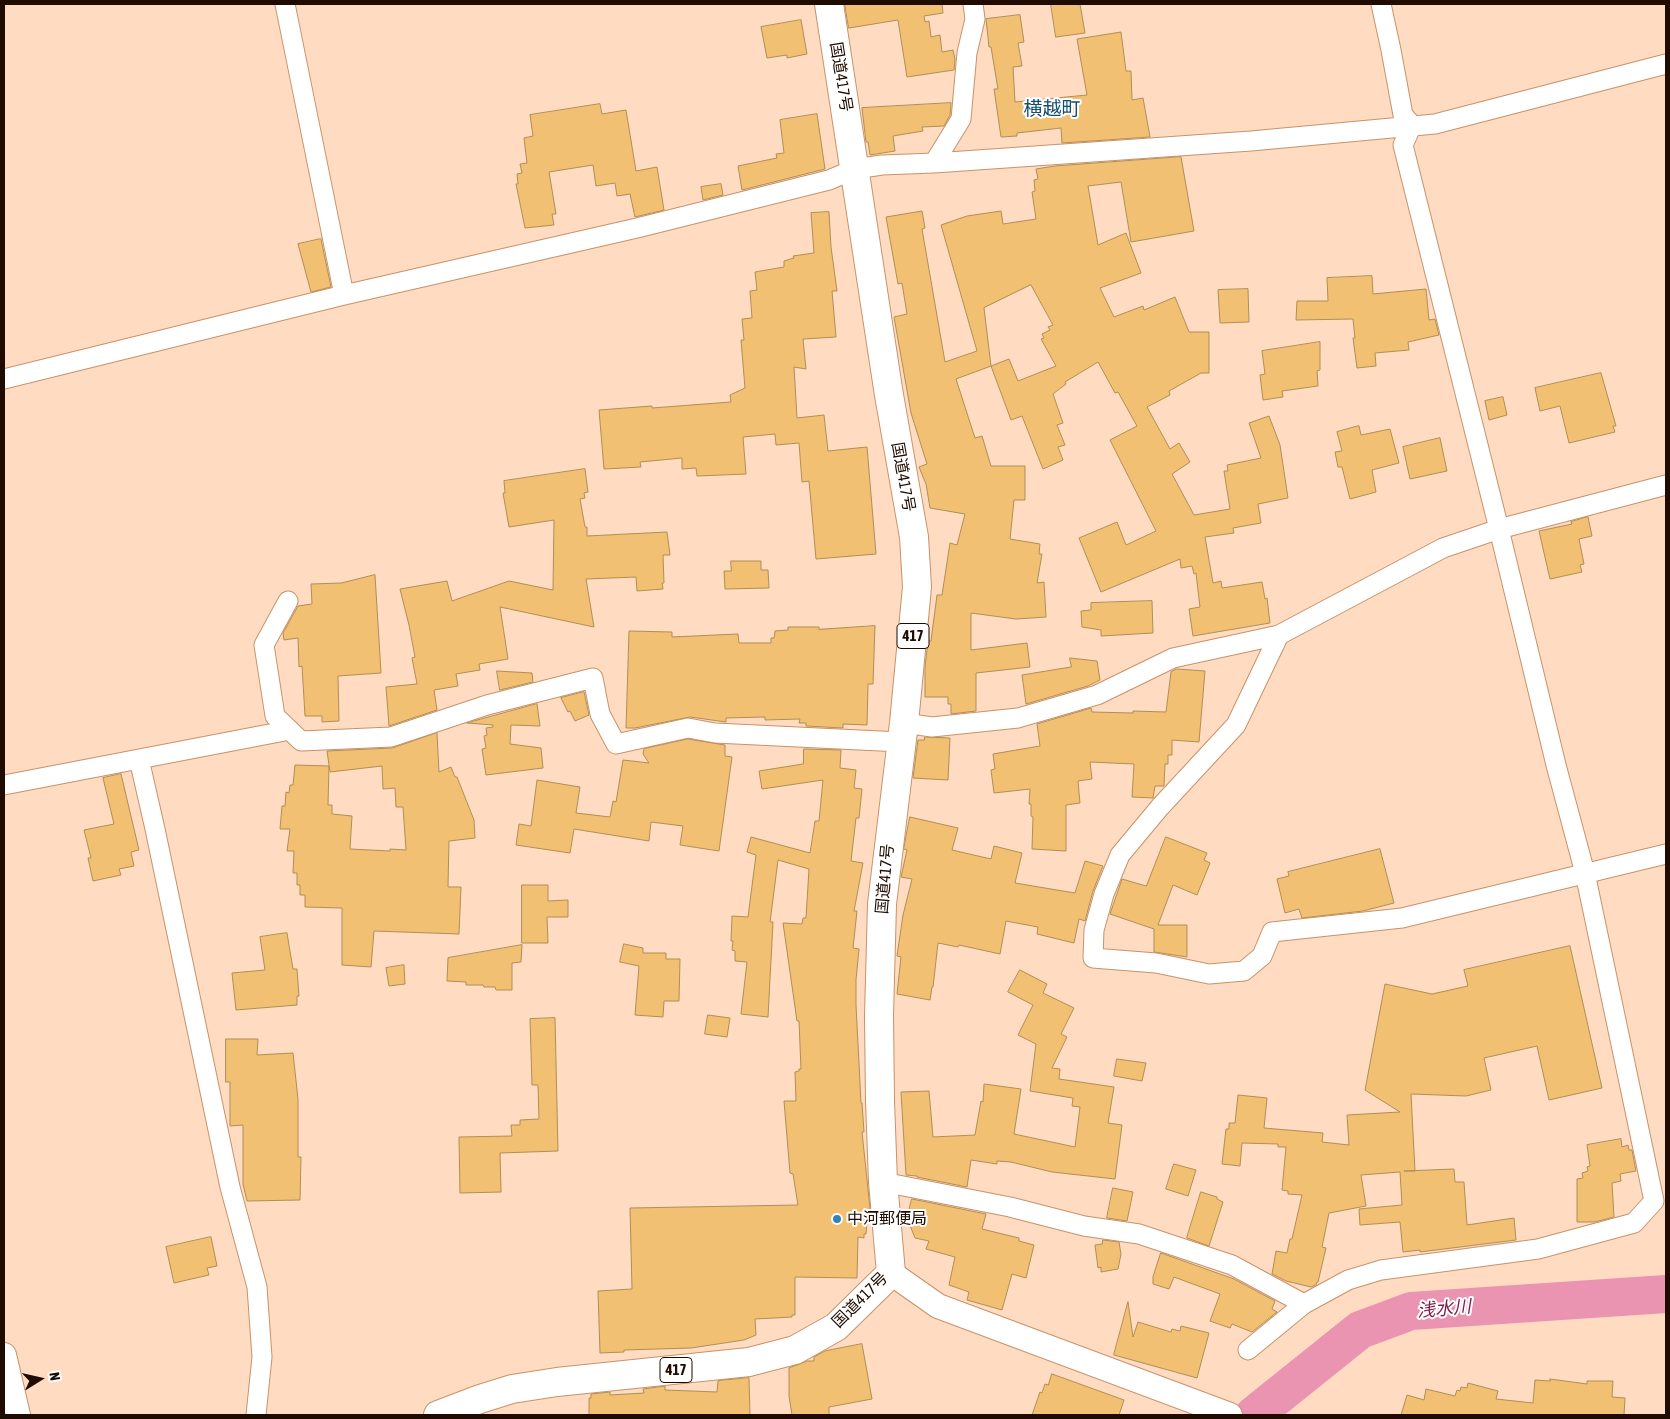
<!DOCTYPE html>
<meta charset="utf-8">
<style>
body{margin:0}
#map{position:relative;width:1670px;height:1419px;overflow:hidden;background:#fedbc1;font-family:"Asap Condensed",sans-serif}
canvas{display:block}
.frame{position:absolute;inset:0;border:5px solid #1f0b00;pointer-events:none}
.north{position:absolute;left:15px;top:1354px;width:50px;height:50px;-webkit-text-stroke:4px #fff;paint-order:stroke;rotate:80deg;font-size:14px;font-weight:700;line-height:20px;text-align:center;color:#1f0b00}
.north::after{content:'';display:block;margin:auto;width:18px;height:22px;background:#1f0b00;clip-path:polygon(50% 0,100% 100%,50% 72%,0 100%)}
</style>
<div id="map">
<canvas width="1670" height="1419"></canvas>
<div class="frame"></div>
<div class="north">N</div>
</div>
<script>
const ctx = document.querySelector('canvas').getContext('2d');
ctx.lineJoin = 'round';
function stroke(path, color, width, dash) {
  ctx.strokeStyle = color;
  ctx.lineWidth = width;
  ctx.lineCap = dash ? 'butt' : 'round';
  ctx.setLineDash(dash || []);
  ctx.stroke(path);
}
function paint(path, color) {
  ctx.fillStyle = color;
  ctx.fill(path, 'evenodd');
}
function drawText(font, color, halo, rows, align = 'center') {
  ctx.font = font + ' "Asap Condensed","Noto Sans JP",sans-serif';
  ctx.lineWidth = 4;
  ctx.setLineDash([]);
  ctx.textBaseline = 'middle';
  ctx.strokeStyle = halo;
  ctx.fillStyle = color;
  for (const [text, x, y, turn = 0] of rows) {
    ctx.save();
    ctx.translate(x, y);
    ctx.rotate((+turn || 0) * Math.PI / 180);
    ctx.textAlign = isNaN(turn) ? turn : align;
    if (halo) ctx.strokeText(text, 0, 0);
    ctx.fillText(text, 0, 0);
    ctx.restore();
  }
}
const river = new Path2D(`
 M1254,1415L1360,1330L1411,1311L1666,1294`);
const building = new Path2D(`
 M845,4H942L943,13L924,16L925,22L929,21L931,37L940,35L942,52L953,50L955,59L954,70L907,77L898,20L849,28Z
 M1051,4H1080L1085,33L1056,37Z
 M1020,15L1024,42L1018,43L1022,66L1013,67L1015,102L1087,95L1077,39L1121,32L1126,71H1131L1132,100L1143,98L1150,137L1062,143L1061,128L1017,133V136L1001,137L994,89H998L991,47H989L986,19Z
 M801,20L807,54L787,58V55L767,58L761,27Z
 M951,103L950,115L944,126L922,127L923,131L893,136L895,151L870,155L868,142H866L862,108Z
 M600,104L602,114L626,110L636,171L657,167L664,210L635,217L630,194L617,196L615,183L596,186L593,165L549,172L556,214H552L554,225L525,228L516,184H518L517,174L522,173L520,164L527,163L524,138L533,136L530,115Z
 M817,114L825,169L742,190L738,166L777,158L776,154L784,153L780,120Z
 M1181,157L1194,231L1131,242L1121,182L1088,186L1098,245L1126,233L1141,273L1100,288L1114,317L1143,306L1144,310L1175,297L1189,332H1209V373H1201L1169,391L1170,395L1147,407L1170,449L1179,443L1190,462L1172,474L1194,515L1230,509L1224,471H1228L1227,465L1261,458L1249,423L1269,416L1280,445L1288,498L1258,504L1261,523L1233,528L1234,533L1205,537L1213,583L1221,581L1222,588L1262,582L1265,599L1267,598L1270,623L1193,636L1189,609L1200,607L1196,573L1194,574L1192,566L1181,568L1180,559L1101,592L1079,538L1117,522L1126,545L1156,531L1110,440L1137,426L1118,392L1115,393L1098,362L1065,382L1066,384L1053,394L1063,423L1057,425L1065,445L1058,447L1063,460L1043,469L1022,416L1011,420L991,366L956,379L975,438L982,436L991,466H1025V500H1014L1010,539L1040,544L1039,554H1042L1037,583L1044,582L1046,617L1016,619L971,613V650L1027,643L1030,667L976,673V711L951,714V704H948V697H925V667L928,641H931L937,595H942L950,543L957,545L965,514L930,508L926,484L919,467L927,464L911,413L894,317L907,314L902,283L898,284L886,217L922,211L925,228L922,229L945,362L977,351L941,225L967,216L1001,211L1003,224L1036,219L1032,192L1035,191L1034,180L1038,179L1036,169L1055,166ZM1031,285L1053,325L1048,327L1050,330L1042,334L1044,338L1041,339L1056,366L1018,381L1009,359L991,366L984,308Z
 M721,184L723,195L703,200L701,187Z
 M829,212L831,247L837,291H832L836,337L803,339L806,369L794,367L797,418L824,415L828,451L867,447L876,554L816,559L809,481L802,482L799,443L776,445L775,434L743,437L746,474L697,476L696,468L682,469V458L640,462L641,467L604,469L599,410L652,406V408L731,402L730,395L745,388L741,340H744L742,319L752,318L750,291L757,290L755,272L784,267V261L794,258L793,256L814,253L811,213Z
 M321,239L331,287L311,292L298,244Z
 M1372,276L1373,294L1426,289L1429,320L1435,319L1439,335L1408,342L1409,350L1375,353L1376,366L1357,368L1353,338H1355L1353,319L1296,320L1297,301H1328L1327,278Z
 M1248,289L1249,322L1220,323L1218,290Z
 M1320,342V370L1317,371L1318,386L1282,391L1283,397L1263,400L1260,375L1265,374L1262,351Z
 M1601,373L1616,426H1613L1615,432L1569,443L1560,406L1540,411L1535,388Z
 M1503,397L1507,415L1489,420L1485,401Z
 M1359,426L1361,435L1390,429L1399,463L1372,470L1376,492L1350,499L1342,467H1338L1335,452L1342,451L1337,432Z
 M1440,438L1447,471L1410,479L1403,447Z
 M585,469L588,492L584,493L585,498L580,499L585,527H587V536L667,532L670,555H663L664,583H662L663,589L637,591L636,577L586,579L594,627L500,607L508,659L479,664L480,670L456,674L458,686L434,690L437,710L389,726L386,687L417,684L412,658L415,657L409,625L400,589L447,581L452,601L509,581L553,590L554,520L509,527L503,493H505L504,481Z
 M1588,517L1592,536L1579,539L1584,564L1580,565L1582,572L1550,579L1539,531L1572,524L1571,522Z
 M731,561H761V570H768L769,588L725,589L724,571H731Z
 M375,575L381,673L338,676L339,721L322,722V716H305L302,666L299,667L298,638L284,640L283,633L298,606L312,604L311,584L341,583Z
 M1152,601L1153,633L1101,636V630L1082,627L1081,611L1091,610V603Z
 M875,626L873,684H868L867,725L843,724V728L806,726V723H799L800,719L765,720V717L726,718V722L690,717L635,728H626L629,631L672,632V637L738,634L739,643H771V638H774L775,631L788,630V627H819V629Z
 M1070,658L1097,661L1100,680L1088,686L1026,704L1022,675L1071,667Z
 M1177,669L1205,671L1199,742L1172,740V755H1168V764H1165L1164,786H1155L1153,798L1132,797L1134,764L1090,762L1092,779L1078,781L1080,803L1066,805V851L1032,849L1033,817L1031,816V804H1029L1030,789L994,793L991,770L995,769L993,754L1040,746L1037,724L1091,708L1092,712L1133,713V711L1166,712L1171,672Z
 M497,671L532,673L533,682L500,690Z
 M584,692L589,715L575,721L570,711L568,712L561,698Z
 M537,704L540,726L511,725L510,744L541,748L543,768L486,775L482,749L486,748L484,736L487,735L486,728L493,727V725L467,723Z
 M437,733L439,772L451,767L455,777H457L474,820L475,838L449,841L448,887H461L459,934L374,931L371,967L342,965V908L305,907V895H300V885H297V873H293L294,851H287L290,829H280L282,806H285L286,792L289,793L290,785H293L295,765L329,766L328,805H332V814L352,816L350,849L390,851V849L406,850L403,807H396L395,788L383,789L382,766L330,772L327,751L392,748Z
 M925,737L950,738L948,780L913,778L918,740H924Z
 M688,739L725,745V756L732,757L719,851L680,845L683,826L651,822L649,841L574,829L570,853L516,845L519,824L531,826L537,780L580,787L576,813L610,817L613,801L616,802L623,760L649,763L643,754L644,749Z
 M804,749L841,750L840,768L856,770L854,788L862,789L859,818H856L851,861L863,863L854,911H857L853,948L859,949L856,980V1005L861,1103H862L864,1132H862L870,1208L869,1223L867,1222L866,1234H864V1238L858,1237L857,1278L795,1277V1315H792V1317L755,1319L756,1335L744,1340L691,1348L624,1350V1352L600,1353L598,1291L632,1289L630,1208L798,1205L793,1174L790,1173L784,1101H796L795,1072L799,1071V1069H801L799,1021H797L783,923L802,924L803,918H806L809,869L778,860L770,922H773L768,1017L741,1014L747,962L735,961V951L732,950L733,941H731L732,916L748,917L756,855L747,852L751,837L810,853L815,821H819L823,780L762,789L759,771L803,764Z
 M121,774L139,850L131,852L134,866L119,869L121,875L93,881L88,858H91L84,830L114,824L103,778Z
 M910,817L958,828L952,850L991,859L994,846L1022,853L1015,883L1075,893L1085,861L1103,866L1093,891L1085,921L1079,919L1074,943L1037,934L1038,927L1006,921L1000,954L959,945L958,947L938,943L933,987H932L930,1000L897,994L901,957L897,956L903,915L912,879L901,877L907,850L904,849Z
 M1166,837L1207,853L1204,860L1210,863L1197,895L1173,885L1158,925H1187V957L1154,952V929L1110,914L1122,879L1146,886Z
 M1380,849L1394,903L1363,911L1302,918L1299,909L1285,913L1277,879L1289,876L1288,872Z
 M522,885H548V901L568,900V917H547L548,943H522Z
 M287,933L293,969H297L299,996H297V1005L236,1010L232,973L265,970L260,937Z
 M624,944L643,948V953H666V959H680L679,1001H664L663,1017L635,1015L639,966L620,962Z
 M522,945L521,962L512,963V990H496L495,987H484L483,985H466V982L447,981L448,958Z
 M1570,946L1602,1088L1549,1100L1537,1046L1484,1058L1491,1090L1466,1096L1411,1094L1415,1171H1404L1454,1169L1455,1182H1464L1467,1225L1514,1218L1516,1240L1420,1252V1250L1403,1252L1400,1222L1360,1225L1359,1209L1402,1205L1400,1172L1361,1175L1366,1206L1329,1213L1322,1247L1326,1248L1318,1282H1317L1316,1285L1311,1287L1286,1281L1272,1274L1276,1251L1287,1253L1290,1239H1292L1302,1195L1288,1194V1191L1282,1190L1286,1147H1278V1144L1242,1143L1240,1166L1222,1164L1226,1129H1229V1123H1235L1238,1095L1267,1098L1264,1128L1323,1133L1322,1142L1349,1145L1347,1115L1400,1112L1365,1090L1385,984L1432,994L1468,986L1464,970Z
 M404,965L405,984L389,986L386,968Z
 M1020,970L1047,984L1043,993L1074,1008L1061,1034L1067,1037L1052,1068L1060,1069L1059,1079L1114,1087L1108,1123L1122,1125L1115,1179L1052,1172L1011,1162L997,1161V1164L971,1160L967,1187L917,1177V1176L906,1175L901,1092L929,1091L933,1137L975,1135L981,1101L983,1102L984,1084L1021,1089L1014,1134L1075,1147L1080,1107L1072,1106L1073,1098L1030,1091L1036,1044L1018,1035L1033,1005L1008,992Z
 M708,1015L730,1018L727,1037L705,1034Z
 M555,1018L558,1151L500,1153L501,1192L460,1193L459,1137L512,1136L511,1125H520V1120L539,1119L538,1085H532L530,1019Z
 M226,1039H258L257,1055L293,1053L298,1099V1157H301L300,1200L247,1201L243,1184V1125L230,1126V1082H226Z
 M1117,1059L1146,1063L1142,1081L1114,1076Z
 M1621,1139L1622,1147L1628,1145L1629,1150H1632L1636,1171L1620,1174L1621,1181L1612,1183L1614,1217L1595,1222H1577V1179L1583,1178L1582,1173L1588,1171L1587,1167L1590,1166L1587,1145Z
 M1174,1164L1196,1170L1188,1196L1166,1189Z
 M1113,1188L1133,1192L1127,1221L1107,1218Z
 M1201,1192L1217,1197V1199L1223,1202L1209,1246L1187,1238Z
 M912,1199L986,1214L982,1229L1019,1238V1241L1034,1245L1026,1278L1012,1274L1002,1310L967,1300L969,1292L949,1285L955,1257L926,1249L929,1241L915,1238L907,1218Z
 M211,1237L217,1266L207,1268L209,1275L174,1283L166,1247Z
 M1103,1240L1119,1242L1121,1254L1118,1269L1101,1272V1267L1098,1268L1095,1245L1102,1244Z
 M1161,1253L1234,1279L1275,1301L1272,1309L1277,1312L1252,1332L1232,1324L1230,1328L1210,1321L1220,1294L1174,1277L1169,1289L1153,1284V1277Z
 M1128,1302L1133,1337L1138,1322L1171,1332L1172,1329L1180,1331L1181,1326L1209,1333L1197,1378L1114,1355Z
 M862,1344L872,1399L829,1407V1415H792L789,1396V1368L807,1361H814V1357L825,1351Z
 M1052,1374L1124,1400L1119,1415H1032L1040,1392L1042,1393L1045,1384L1048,1385Z
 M749,1378L750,1415H589V1398H591V1394L610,1392V1395L644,1393L643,1389L665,1386V1390L717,1392L718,1381Z
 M1550,1379L1587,1384V1381H1613L1612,1397L1625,1398L1624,1415H1401L1407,1395L1424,1400L1426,1389L1455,1396L1457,1390L1460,1391L1461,1387L1467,1388L1468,1383L1498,1391L1496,1399L1533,1403L1535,1380L1550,1381Z`);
const minor = new Path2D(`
 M285,4L344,295
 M1381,4L1391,50L1403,115L1412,125
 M934,163L961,119L967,53L975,19L973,4
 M4,379L344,295L637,228L829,180L855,169L882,165L934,163L1251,141L1435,124L1666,64
 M288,601L264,645L275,716L301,741L391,737L487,705L593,678L600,714L616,744L688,728L715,733L901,742
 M1279,635L1236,725L1160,807L1120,855L1104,894L1094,930L1093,958L1156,963L1209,974L1244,971L1262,956L1272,932L1402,918L1666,854
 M904,723L932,727L1018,718L1097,695L1173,658L1279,635L1443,548L1499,529L1666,485
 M139,759L155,829L230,1187L257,1287L262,1357L256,1415
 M4,785L290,730
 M883,1182L1010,1207L1084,1226L1139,1234L1232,1265L1304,1304
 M1248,1350L1304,1304L1348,1280L1381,1270L1538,1249L1634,1223L1654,1201L1585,873L1556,765L1499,529L1403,145L1412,125`);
const tertiary = new Path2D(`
 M891,1273L938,1306L1230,1415
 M4,1355L18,1415`);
const trunk = new Path2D(`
 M438,1415L480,1399L512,1389L557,1382L749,1362L795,1350L836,1327L891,1273L883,1182L880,1101L879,1016L882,904L904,723L917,587L914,537L889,395L829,4`);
const markers = [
 [837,1219,5,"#3184b4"]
];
const shields = [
 [913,636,32],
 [676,1370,32]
];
const shieldNames = [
 ["417",913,636],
 ["417",676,1370]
];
const streetNames = [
 ["国道417号",841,77,81],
 ["国道417号",903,477,80],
 ["国道417号",885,879,-85],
 ["国道417号",860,1300,-45]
];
const poiNames = [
 ["中河郵便局",847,1219]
];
const waterNames = [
 ["浅水川",1444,1309,-5]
];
const quarterNames = [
 ["横越町",1052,109]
];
stroke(river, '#eb94b2', 38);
paint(building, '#f1c072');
stroke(building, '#b18e54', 1);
stroke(minor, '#c99268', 21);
stroke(tertiary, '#c99268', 26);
stroke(trunk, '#c99268', 30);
stroke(minor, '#fff', 19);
stroke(tertiary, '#fff', 24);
stroke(trunk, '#fff', 28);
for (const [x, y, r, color] of markers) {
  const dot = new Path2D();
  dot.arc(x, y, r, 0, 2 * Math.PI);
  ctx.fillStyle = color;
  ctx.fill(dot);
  stroke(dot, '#fff', 2);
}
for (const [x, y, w] of shields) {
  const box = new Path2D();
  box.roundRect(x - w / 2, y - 12.5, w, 25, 4);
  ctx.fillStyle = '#fff';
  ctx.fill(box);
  stroke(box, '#1f0b00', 1);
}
drawText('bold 15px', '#1f0b00', null, shieldNames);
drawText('16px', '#1f0b00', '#fff', streetNames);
drawText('16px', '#1f0b00', '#fff', poiNames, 'left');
drawText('italic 18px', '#7f1a48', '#fff', waterNames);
drawText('19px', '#114d6e', '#fff', quarterNames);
</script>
